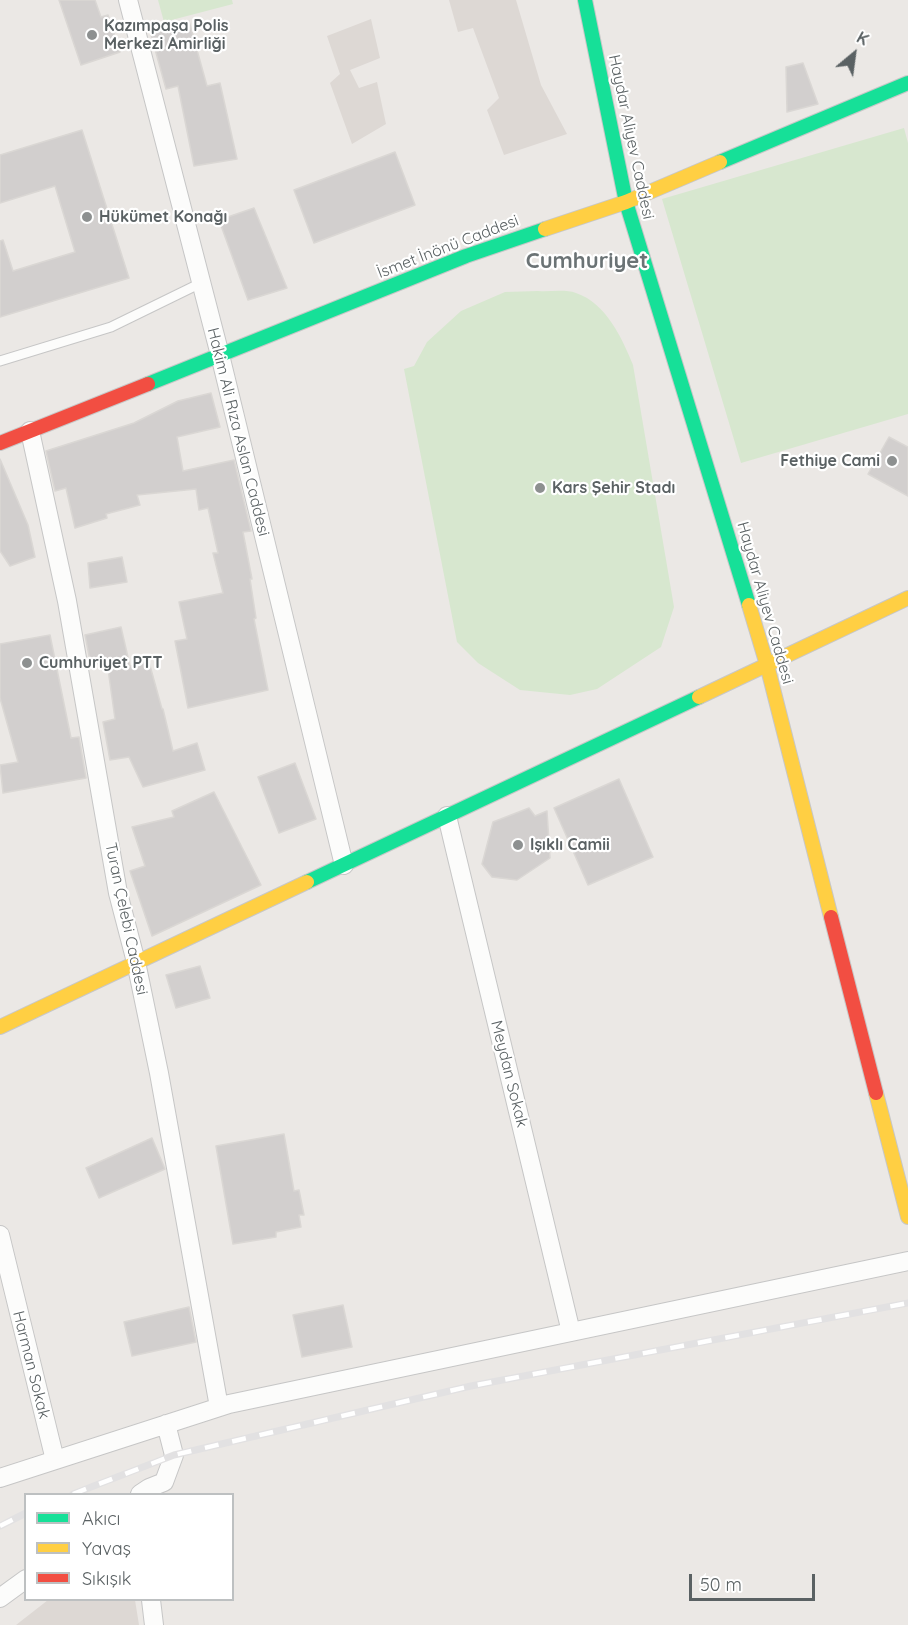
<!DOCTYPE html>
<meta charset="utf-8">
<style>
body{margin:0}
#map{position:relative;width:908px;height:1625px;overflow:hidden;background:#ebe8e5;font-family:Quicksand,sans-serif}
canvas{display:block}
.legend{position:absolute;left:24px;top:1493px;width:210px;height:108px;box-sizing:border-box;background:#fff;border:2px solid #bdc0c1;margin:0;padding:8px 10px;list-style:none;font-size:18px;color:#5a6163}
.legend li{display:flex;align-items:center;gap:12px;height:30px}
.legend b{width:30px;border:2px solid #bdc0c1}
.north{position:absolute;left:824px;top:24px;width:60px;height:60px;-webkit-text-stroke:4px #fff;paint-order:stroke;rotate:29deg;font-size:16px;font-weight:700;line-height:24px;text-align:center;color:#5a6163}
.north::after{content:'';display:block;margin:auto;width:21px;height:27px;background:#5a6163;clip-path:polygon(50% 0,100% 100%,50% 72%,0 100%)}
.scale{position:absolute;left:689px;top:1574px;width:126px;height:27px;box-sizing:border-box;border:3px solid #5a6163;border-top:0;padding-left:8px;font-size:18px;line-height:21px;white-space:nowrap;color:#5a6163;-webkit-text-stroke:4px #fff;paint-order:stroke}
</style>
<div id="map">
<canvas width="908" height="1625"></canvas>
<ul class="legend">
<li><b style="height:8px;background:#16e098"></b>Akıcı</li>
<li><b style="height:8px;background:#ffcf43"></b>Yavaş</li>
<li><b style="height:8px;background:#f24e42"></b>Sıkışık</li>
</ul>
<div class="north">K</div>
<div class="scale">50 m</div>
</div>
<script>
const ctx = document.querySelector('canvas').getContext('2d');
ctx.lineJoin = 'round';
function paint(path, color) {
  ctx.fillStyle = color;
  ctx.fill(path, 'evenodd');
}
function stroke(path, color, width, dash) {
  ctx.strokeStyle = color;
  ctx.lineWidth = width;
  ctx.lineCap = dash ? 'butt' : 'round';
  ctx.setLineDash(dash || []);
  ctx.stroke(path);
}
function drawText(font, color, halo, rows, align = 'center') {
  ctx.font = font + ' Quicksand,sans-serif';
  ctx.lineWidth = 4.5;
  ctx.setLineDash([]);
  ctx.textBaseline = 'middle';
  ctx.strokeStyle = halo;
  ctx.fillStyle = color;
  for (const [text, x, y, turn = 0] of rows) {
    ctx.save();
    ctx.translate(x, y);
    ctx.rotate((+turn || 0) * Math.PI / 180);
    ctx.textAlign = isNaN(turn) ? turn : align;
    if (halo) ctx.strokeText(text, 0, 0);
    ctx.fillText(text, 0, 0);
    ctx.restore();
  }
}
const education = new Path2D(`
 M449,0H516L541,85L567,134L504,155L487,110L499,98L473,28L458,32Z
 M371,19L380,58L350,70L359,88L377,82L386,124L352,144L330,83L340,74L327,36Z
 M48,1600H135L139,1625H16Z`);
const green = new Path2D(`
 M158,0H232L233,4L164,22Z
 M904,128L908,143V414L741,463L662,199Z
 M538,291C550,292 565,289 576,293C606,303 622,338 633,365L674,607L661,647L597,689L570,695L520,690L478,663L457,642L404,369L414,366L427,342L461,311L505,292Z`);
const building = new Path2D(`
 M59,0H95L101,17L108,15L120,52L81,65Z
 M189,21L207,86L220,83L237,159L194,166L178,86L166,89L150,31Z
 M803,63L818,104L787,112L786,67Z
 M82,130L129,278L0,317V241L3,240L13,271L75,252L55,186L0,203V155Z
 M395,152L415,205L314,243L294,190Z
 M254,208L287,288L248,300L219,220Z
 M211,393L220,427L177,437L183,471L234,460L251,531L243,532L252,579H250L256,618L254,619L268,690L188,708L175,641L187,639L179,602L223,593L213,553H218L208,508L199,510L196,489L137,495L140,505L106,514L107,518L75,528L66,488L55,491L46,451L134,423L178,401Z
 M889,437L908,447V496L868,474Z
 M0,459L28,525L35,557L10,566L0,551Z
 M122,557L127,582L90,588L88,563Z
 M121,627L130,666L149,662L162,709H163L173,751L197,743L205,770L143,787L129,757L110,760L103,722L115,719L107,662L91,666L85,635Z
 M50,635L71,738L79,737L86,778L3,793L0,765L18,762L0,698V644Z
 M295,763L316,819L279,833L258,777Z
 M619,779L653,857L588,885L554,808Z
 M214,792L261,885L152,936L130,871L145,866L132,827L174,817L172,811Z
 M529,808L535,816L547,811L550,858L517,880L492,877L482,864L493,822Z
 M200,966L210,998L176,1008L166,975Z
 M284,1134L294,1191L299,1190L304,1215H299L301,1227L276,1232V1237L233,1244L216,1146Z
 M152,1138L165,1169L99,1198L86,1168Z
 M343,1305L352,1347L302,1357L293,1315Z
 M189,1307L196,1342L132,1356L124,1322Z`);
const lane = new Path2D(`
 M0,361L111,327L201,283`);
const street = new Path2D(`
 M128,0L220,355L344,865
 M30,431L67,601L118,893L136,962L159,1073L219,1407
 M447,816L571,1332
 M0,1235L55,1460
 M0,1478L229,1404L908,1261
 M140,1494L149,1488L164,1482L174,1455L166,1424
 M0,1598L26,1579
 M151,1600L154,1625`);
const fast = new Path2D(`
 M585,0L626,202L749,605
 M720,162L908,83
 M148,384L466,256L545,229
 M307,882L699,697`);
const slow = new Path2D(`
 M545,229L626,202L720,162
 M749,605L767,665L831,917
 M699,697L908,598
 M0,1027L307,882
 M876,1093L908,1217`);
const jam = new Path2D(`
 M0,443L148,384
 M831,917L876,1093`);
const rail = new Path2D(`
 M73,1494L174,1455L471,1386L908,1303
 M0,1526L26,1513`);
const markers = [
 [92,35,6,"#8d9090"],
 [87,217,6,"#8d9090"],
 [892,461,6,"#8d9090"],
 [540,488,6,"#8d9090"],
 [27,663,6,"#8d9090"],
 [518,845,6,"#8d9090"]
];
const poiNames = [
 ["Kazımpaşa Polis",104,26],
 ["Merkezi Amirliği",104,44],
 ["Hükümet Konağı",99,217],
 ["Fethiye Cami",880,461,"right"],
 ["Kars Şehir Stadı",552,488],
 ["Cumhuriyet PTT",39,663],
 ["Işıklı Camii",530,845]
];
const streetNames = [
 ["Haydar Aliyev Caddesi",631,137,78],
 ["İsmet İnönü Caddesi",448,247,-21],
 ["Hakim Ali Rıza Aslan Caddesi",238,432,76],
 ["Haydar Aliyev Caddesi",765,603,74],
 ["Turan Çelebi Caddesi",126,919,78],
 ["Meydan Sokak",509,1074,76],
 ["Harman Sokak",31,1365,76]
];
const districtNames = [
 ["Cumhuriyet",587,261]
];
paint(education, '#ddd8d4');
paint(green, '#d7e7cf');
paint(building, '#d2cfce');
stroke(building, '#dad7d4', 1.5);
stroke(lane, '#c6c6c6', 11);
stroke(street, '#c6c6c6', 20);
stroke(fast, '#c7c7c7', 16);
stroke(slow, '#c7c7c7', 16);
stroke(jam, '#c7c7c7', 16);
stroke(lane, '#fcfcfb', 9);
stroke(street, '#fcfcfb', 18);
stroke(fast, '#16e098', 14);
stroke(slow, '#ffcf43', 14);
stroke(jam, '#f24e42', 14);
stroke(rail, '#e2e1e2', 7);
stroke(rail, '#fff', 4.5, [14]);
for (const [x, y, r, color] of markers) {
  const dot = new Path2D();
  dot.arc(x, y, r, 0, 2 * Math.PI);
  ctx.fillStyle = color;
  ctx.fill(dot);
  stroke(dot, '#fff', 2);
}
drawText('bold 16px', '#5a6163', '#fff', poiNames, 'left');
drawText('16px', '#5a6163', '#fff', streetNames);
drawText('bold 22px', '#6b7375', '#fff', districtNames);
</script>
